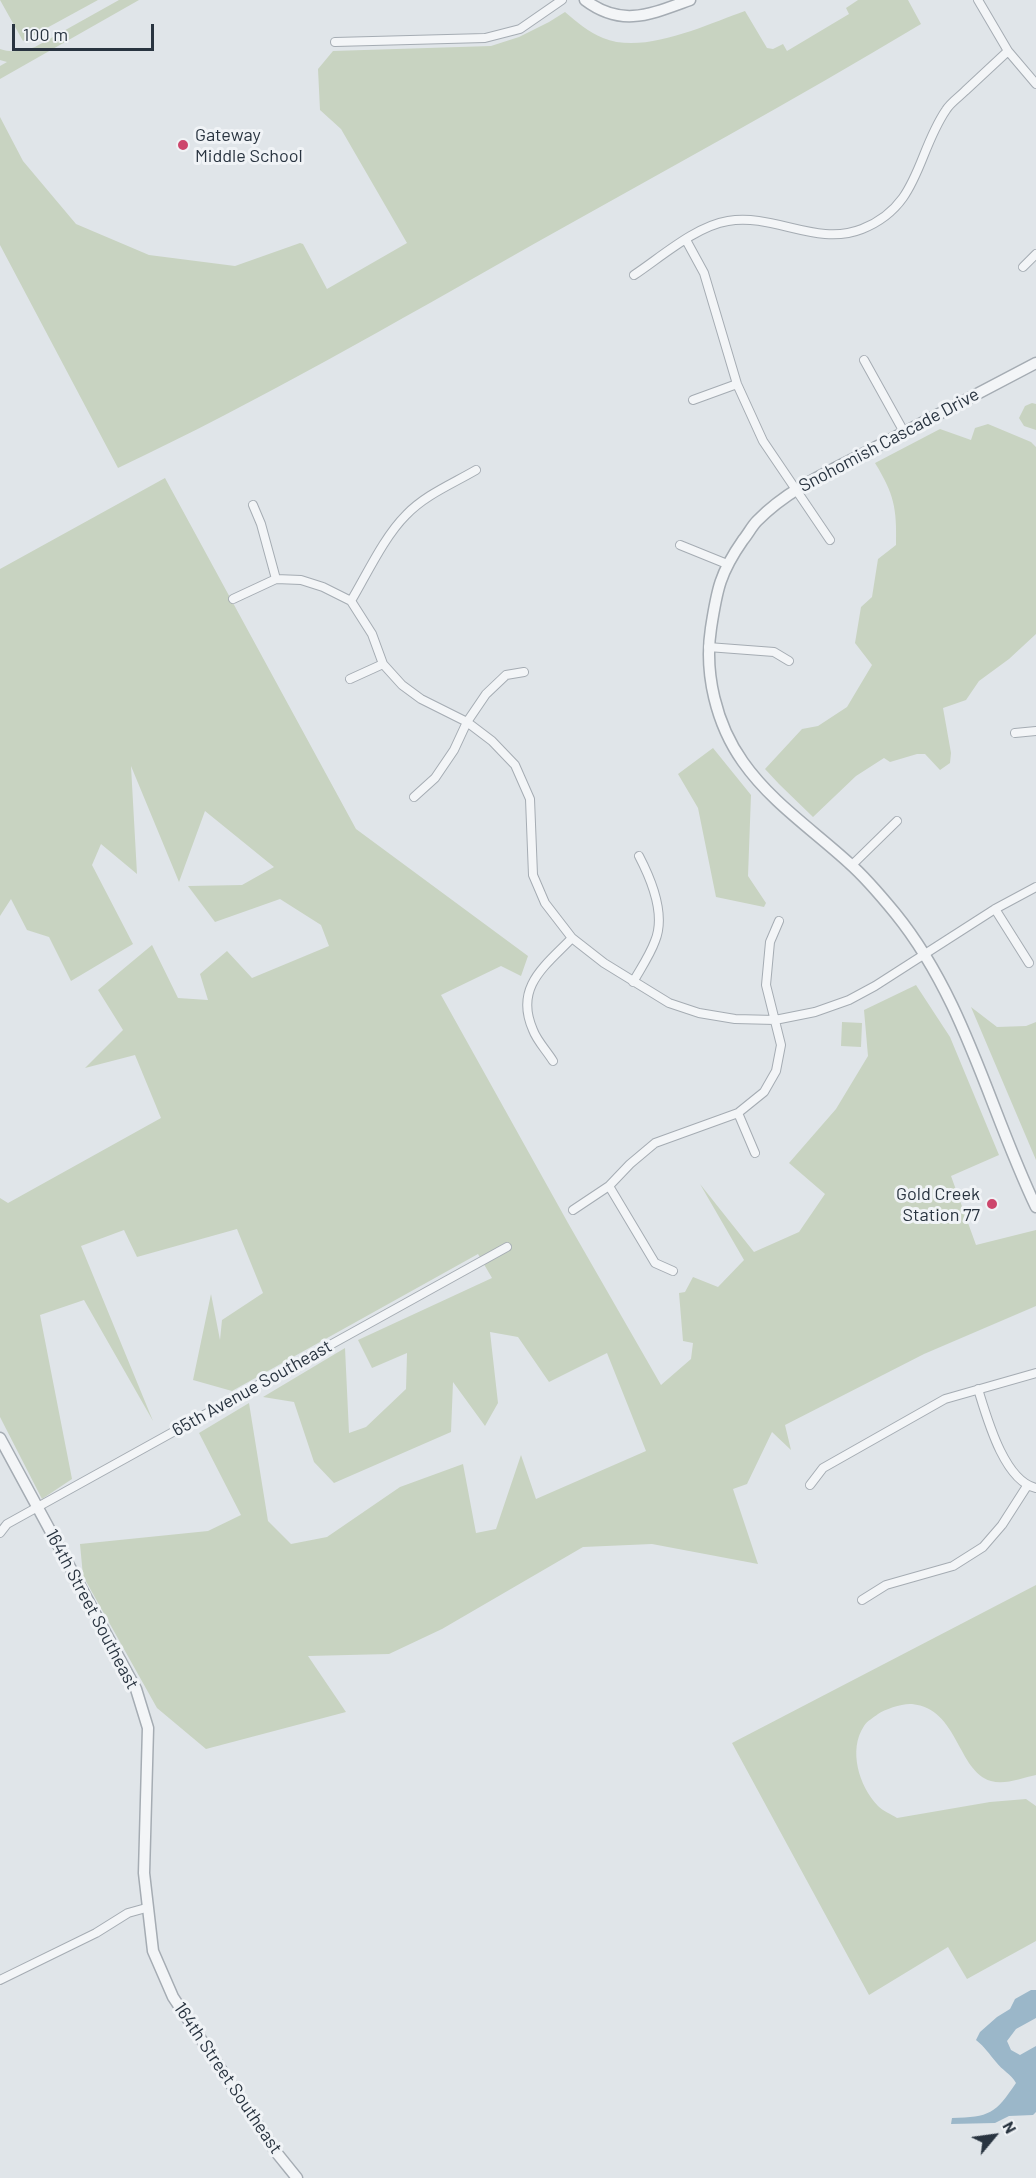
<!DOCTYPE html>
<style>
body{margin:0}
#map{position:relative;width:1036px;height:2178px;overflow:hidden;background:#e0e5e9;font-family:Barlow,sans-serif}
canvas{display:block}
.north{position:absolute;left:964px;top:2106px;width:60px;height:60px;-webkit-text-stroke:4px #f0f3f6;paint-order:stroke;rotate:61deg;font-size:16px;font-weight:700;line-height:24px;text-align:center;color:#293440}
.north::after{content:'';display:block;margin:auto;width:21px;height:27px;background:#293440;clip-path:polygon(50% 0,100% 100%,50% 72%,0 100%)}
.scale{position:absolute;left:12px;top:24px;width:142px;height:27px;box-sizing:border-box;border:3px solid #293440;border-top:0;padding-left:8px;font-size:18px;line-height:21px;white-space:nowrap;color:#293440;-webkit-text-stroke:4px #f0f3f6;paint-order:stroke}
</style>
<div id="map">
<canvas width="1036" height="2178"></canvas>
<div class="north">N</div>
<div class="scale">100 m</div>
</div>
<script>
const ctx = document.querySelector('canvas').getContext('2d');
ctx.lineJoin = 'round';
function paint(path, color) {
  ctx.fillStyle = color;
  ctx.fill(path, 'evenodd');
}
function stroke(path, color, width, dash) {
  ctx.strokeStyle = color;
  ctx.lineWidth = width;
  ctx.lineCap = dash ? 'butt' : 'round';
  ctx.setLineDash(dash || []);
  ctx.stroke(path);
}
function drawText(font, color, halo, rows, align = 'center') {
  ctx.font = font + ' Barlow,sans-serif';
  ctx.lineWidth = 6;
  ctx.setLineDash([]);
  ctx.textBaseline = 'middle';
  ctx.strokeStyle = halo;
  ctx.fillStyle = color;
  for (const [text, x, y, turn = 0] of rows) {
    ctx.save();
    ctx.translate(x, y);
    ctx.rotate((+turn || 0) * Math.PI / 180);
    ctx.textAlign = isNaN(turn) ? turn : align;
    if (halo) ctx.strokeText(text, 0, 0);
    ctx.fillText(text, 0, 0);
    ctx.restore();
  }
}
const green = new Path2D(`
 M0,0H98L23,41Z
 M119,0H139L0,79V66L7,62L0,60V49C12,53 23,51 35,47Z
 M858,0H908L921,24C793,101 662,172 532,245C396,322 260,401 118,468L0,245V117L23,161L76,224L149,255L235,266L300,243L303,244L327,289L407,243L341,129L320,110L318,69L333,51L491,46L519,37L549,22L565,12C577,22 588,32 603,38C644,55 705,25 745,11L767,48L773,49L783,44L787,51L849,14L846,8Z
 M1032,403L1036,404V430L1024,426L1019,418L1025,406Z
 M988,424L1031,442L1036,447V634L1009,659L979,681L966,700L943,708L951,753L950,763L940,770L925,754H917L890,762L884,758L856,776L813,817L779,784L765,769L802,729L818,726L847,707L872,665L855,643L861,607L872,597L878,559L896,545C897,508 894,494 875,463L940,429L971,440L975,428Z
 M165,478L356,829L528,956L521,976L501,966L441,995L568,1223L661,1385L691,1359L693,1343L683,1341L679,1293L685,1292L693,1277L718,1287L744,1260L700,1184L754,1252L799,1232L825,1194L789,1163L836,1109L868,1056L864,1010L916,985L950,1037L999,1155L951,1176L976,1245L1036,1230V1306L924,1354L785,1425L791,1450L772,1432L747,1484L733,1489L758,1564L652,1544L583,1547L442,1629L389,1654L308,1656L346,1712L206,1749L157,1708L83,1576L80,1544L208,1531L241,1515L199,1433L249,1403L268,1521L291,1544L327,1537L400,1487L463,1464L476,1533L496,1529L521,1455L536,1499L646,1451L607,1353L549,1382L518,1337L490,1332L498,1403L485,1426L453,1382L451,1432L334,1483L314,1462L294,1402L263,1397L345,1348L349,1433L366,1427L406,1389L407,1353L372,1368L358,1340L492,1278L478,1254L232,1391L193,1380L211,1294L220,1340L222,1320L263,1293L237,1229L137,1257L124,1230L81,1246L153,1421L84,1300L40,1315L72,1479L42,1499L0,1417V1198L8,1203L161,1118L135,1055L85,1068L123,1030L98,990L152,945L178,998L208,1000L200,974L227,951L252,978L329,946L321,925L280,899L215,922L188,886L242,885L274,867L205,811L179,882L131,766L137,874L101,844L92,865L133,944L71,981L49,937L27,930L11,899L0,916V569Z
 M713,748L751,795L748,876L766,903L764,907L716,897L698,808L678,774Z
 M971,1007L997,1027L1026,1026L1036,1022V1160Z
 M842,1022L862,1023L861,1047L841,1046Z
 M1036,1585V1775C1022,1778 1005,1785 991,1781C957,1771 959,1709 912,1704C903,1703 885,1709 878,1714C873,1718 867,1721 864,1726C848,1750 859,1786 878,1806C883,1811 891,1814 897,1818L990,1802L1026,1799L1036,1806V1941L967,1979L948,1947L869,1995L732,1743Z`);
const water = new Path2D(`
 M1031,1990H1036V2018L1016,2029L1007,2041L1011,2050L1020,2055L1036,2046V2112L1033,2115L1009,2116L995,2123L951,2124L952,2118C990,2117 995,2114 1016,2083C1011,2074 1002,2070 996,2062C989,2054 985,2047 976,2040L980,2032L997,2017L1010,2009L1015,1999Z`);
const minor = new Path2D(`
 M978,0L1008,51L1036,84
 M335,42L485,38L520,29L562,0
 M686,240L704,273L737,384L763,441L830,540
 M1023,267L1036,254
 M634,275C661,257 696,226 728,221C774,213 817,247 862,229C920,206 916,154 946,110C950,103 959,97 965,91C979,78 994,64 1008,51
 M864,360L904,432
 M693,400L737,384
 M253,505L261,524L276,579
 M680,545L727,564
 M233,599L276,579L301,580L323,587L351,601L372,634L383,664L402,685L421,699L467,722L492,741L515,765L530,799L533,875L545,903L572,938L604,963L669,1003L699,1013L735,1019L775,1020L815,1012L849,1000L875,986L995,909L1036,887
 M351,601C367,574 384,537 406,515C425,495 452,484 476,470
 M708,647L774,652L789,661
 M350,679L383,664
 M1015,733L1036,731
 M414,797L435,778L454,750L467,722L486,694L506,675L524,672
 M852,865L897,821
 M995,909L1029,963
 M633,982C641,968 650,955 655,941C666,915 651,879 639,856
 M553,1061C547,1051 537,1041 533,1030C514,987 545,966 572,938
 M738,1113L755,1153
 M609,1186L655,1263L673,1271
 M573,1210L609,1186L630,1164L655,1143L738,1113L764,1092L776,1071L781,1045L766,985L770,942L779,921
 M978,1389C987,1418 1004,1481 1036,1488
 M810,1485L823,1468L945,1399L1036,1373
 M0,1533L7,1524L507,1247
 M862,1600L886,1585L953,1566L983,1547L1002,1525L1027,1486
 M0,1980L96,1933L128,1913L146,1908`);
const tertiary = new Path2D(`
 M585,0C622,28 651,14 690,0
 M1036,363C983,391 929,419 876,447C835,469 790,487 757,521C752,526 748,534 743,540C720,573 717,589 711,628C704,673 716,724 743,762C771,802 813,830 849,863C865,877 881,896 895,913C965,999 989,1109 1036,1207
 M0,1438L136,1689L148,1728L144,1873L153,1951L173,1997L276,2152L297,2178`);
const markers = [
 [183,145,6,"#cd466c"],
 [992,1204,6,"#cd466c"]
];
const poiNames = [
 ["Gateway",195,135],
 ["Middle School",195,156],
 ["Gold Creek",980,1194,"right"],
 ["Station 77",980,1215,"right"]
];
const streetNames = [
 ["Snohomish Cascade Drive",889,440,-28],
 ["65th Avenue Southeast",252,1388,-29],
 ["164th Street Southeast",92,1609,62],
 ["164th Street Southeast",228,2078,56]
];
paint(green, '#c8d3c1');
paint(water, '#9bb7c9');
stroke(minor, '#a5acb3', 10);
stroke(tertiary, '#a5acb3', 13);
stroke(minor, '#f3f5f7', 8);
stroke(tertiary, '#f3f5f7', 10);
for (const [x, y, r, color] of markers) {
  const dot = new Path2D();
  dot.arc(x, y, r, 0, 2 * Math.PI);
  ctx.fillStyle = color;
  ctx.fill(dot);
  stroke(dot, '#f0f3f6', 2);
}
drawText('18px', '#293440', '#f0f3f6', poiNames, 'left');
drawText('18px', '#293440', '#f0f3f6', streetNames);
</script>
